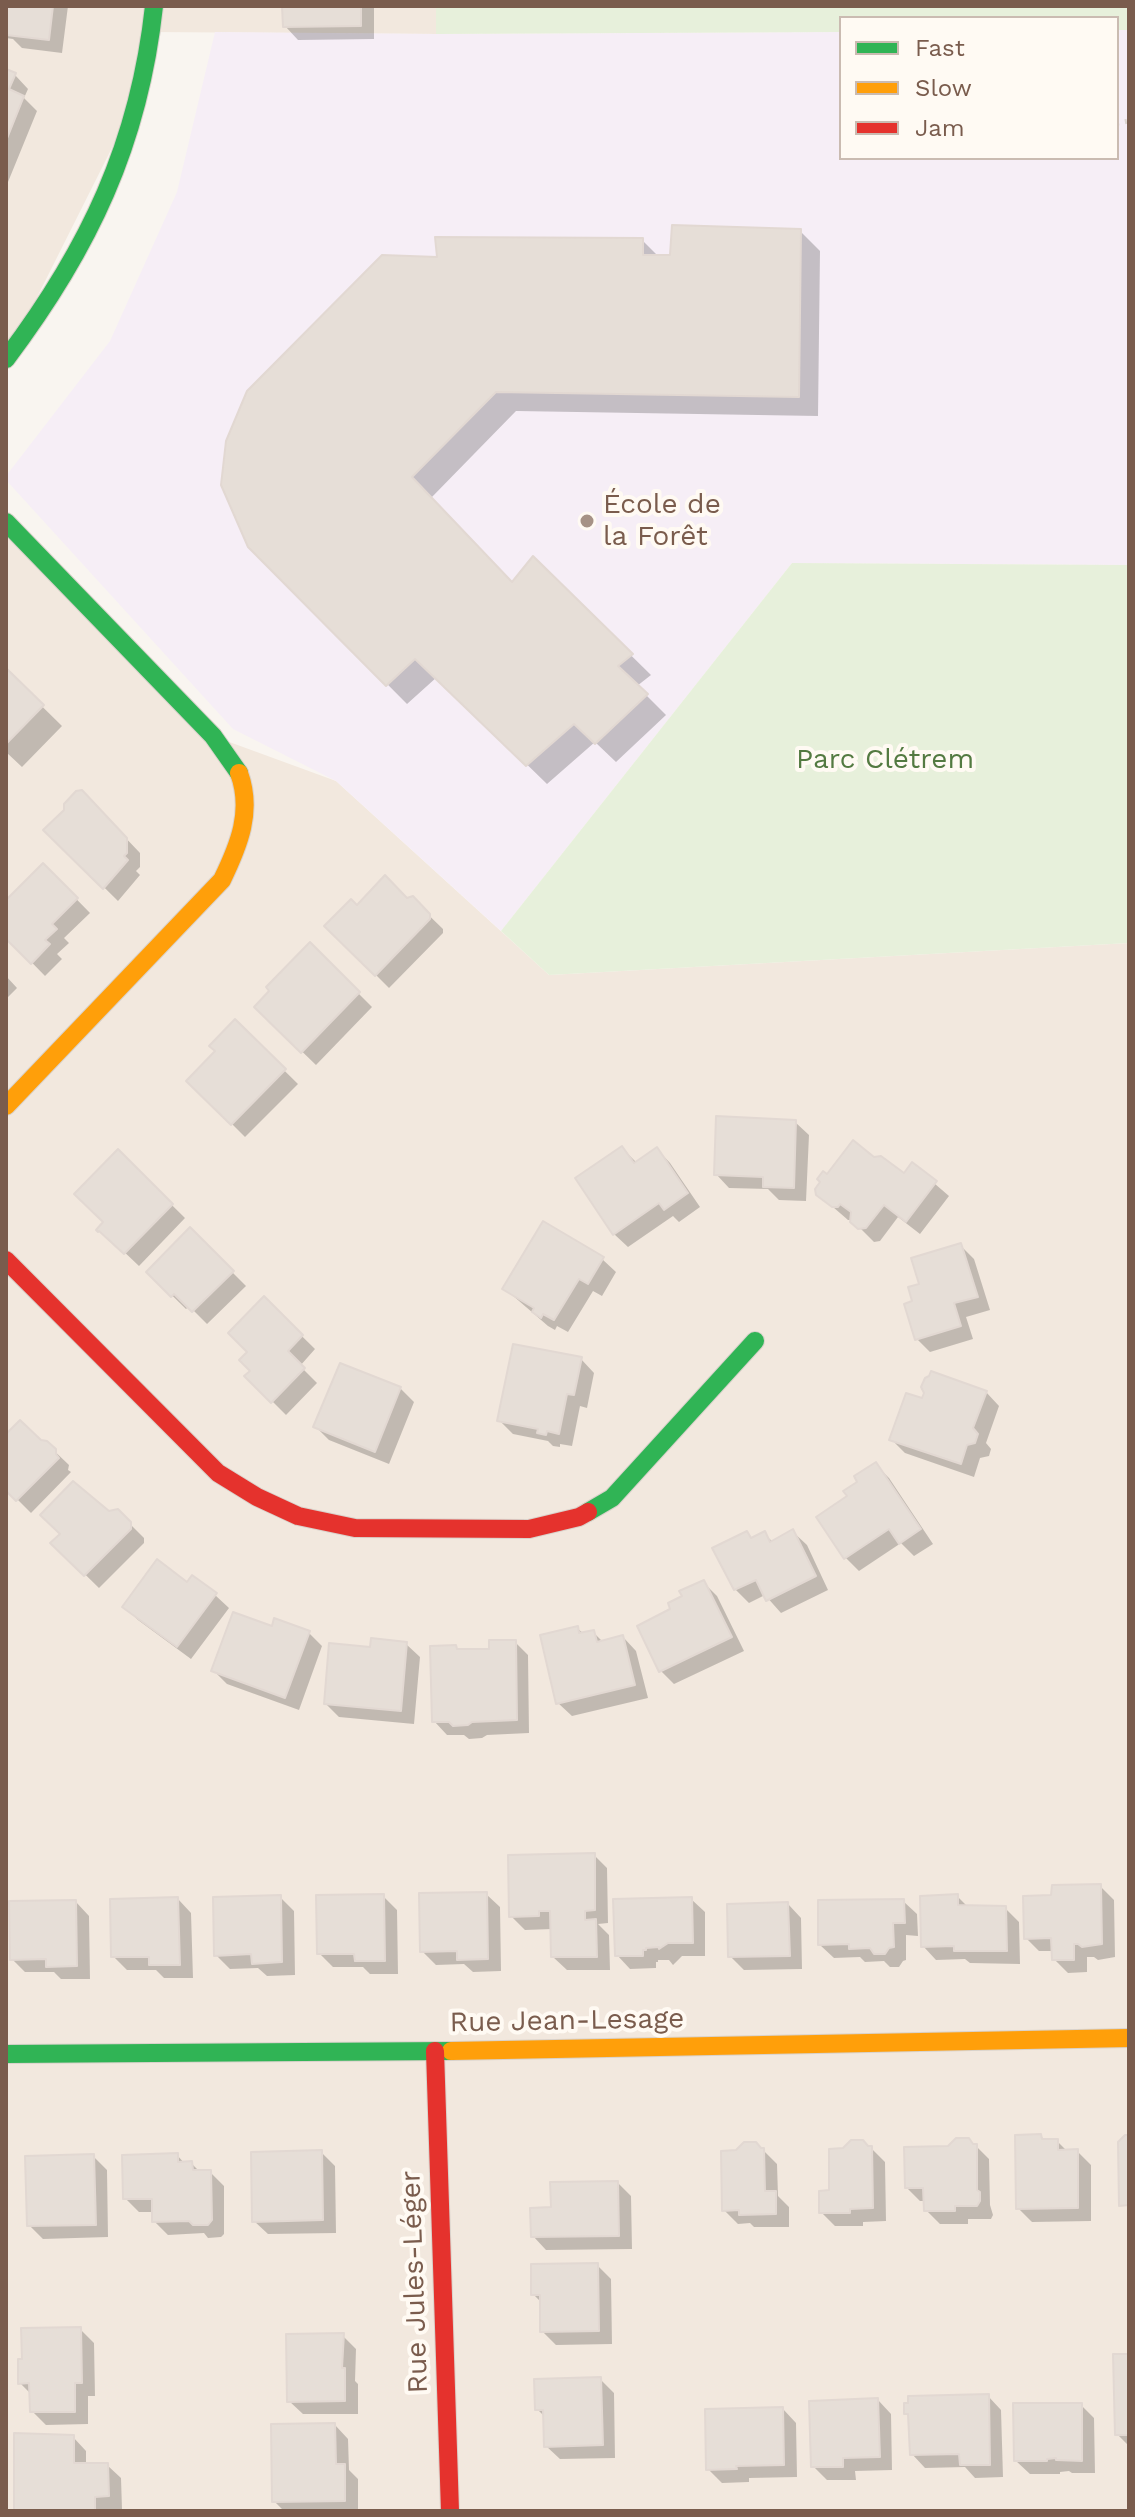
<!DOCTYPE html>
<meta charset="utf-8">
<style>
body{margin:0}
#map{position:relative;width:1135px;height:2517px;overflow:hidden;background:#f9f5f0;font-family:"Work Sans",sans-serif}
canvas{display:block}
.frame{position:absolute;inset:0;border:8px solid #7a5c4d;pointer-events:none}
.legend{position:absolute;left:839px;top:16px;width:280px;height:144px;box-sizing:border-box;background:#fffaf3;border:2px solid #cabbb1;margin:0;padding:10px 14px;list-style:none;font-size:24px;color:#7a5c4d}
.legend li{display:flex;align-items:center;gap:16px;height:40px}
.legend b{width:40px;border:2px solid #cabbb1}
</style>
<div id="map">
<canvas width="1135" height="2517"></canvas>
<div class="frame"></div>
<ul class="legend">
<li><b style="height:10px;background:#30b455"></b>Fast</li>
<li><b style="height:10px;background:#ff9f0a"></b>Slow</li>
<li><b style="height:10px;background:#e5322d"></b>Jam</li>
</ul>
</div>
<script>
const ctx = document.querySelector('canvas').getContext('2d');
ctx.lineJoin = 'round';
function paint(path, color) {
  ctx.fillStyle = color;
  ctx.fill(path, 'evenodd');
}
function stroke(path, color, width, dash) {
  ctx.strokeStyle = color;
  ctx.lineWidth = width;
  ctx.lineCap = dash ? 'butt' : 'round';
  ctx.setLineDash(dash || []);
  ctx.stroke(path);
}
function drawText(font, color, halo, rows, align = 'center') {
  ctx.font = font + ' "Work Sans",sans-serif';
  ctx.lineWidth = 8;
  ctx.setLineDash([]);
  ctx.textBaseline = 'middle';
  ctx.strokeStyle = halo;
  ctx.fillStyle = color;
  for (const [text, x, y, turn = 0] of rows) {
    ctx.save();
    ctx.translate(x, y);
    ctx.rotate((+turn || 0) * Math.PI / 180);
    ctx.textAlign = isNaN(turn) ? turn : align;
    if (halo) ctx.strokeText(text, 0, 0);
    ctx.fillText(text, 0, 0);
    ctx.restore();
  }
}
const residential = new Path2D(`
 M6,6H436V34L151,32L141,90L6,359Z
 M6,522L213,736L336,781L549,975L1129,943V2511H6Z`);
const education = new Path2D(`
 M1117,30H1129V565L792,563L501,931L336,781L233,729L6,480V476L110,341L177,192L215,32L436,34L841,32V158H1117Z`);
const green = new Path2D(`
 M436,6H1129V30H1117V18H841V32L436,34Z
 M792,563L1129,565V943L549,975L501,931Z`);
const shadow = new Path2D(`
 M6,6H68L62,53L22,48L13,39L6,38Z
 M284,6H374V39L298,40L285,26Z
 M6,71L15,75L28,89L24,98L37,111L8,182L6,181Z
 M800,231L820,251L818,416L516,411L431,498L512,585L533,559L651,675L637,686L666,715L616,762L595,742L547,784L437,677L407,704L250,546L439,259L642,240L659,257H672Z
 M6,671L62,726L22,767L6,752Z
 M82,792L140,853V867L136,871L140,875L118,901L46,830Z
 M43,865L90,913L64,938L69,943L57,954L62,959L45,976L6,936V903Z
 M412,899L443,929V933L389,988L327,926L357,908Z
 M310,945L372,1007L316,1065L256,1007Z
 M6,976L17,988L6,999Z
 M235,1022L298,1084L245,1137L189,1081L218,1051Z
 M795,1122L809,1135L806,1201L779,1200L768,1189L729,1188L716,1174Z
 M622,1148L637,1163L657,1149L670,1163L700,1207L679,1222L673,1216L628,1247L614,1234Z
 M118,1152L185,1218L139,1266L100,1229L106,1223Z
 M874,1159L904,1176L913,1165L949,1196L920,1234L898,1217L880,1241L874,1242L852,1220H848L818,1194L827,1177Z
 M190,1230L246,1286L207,1324L189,1306L186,1309L148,1272Z
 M960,1245L974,1259L990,1310L966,1317L973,1339L930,1352L917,1339L914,1302L921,1285Z
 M602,1259L616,1272L602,1296L593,1291L568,1332L557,1326L555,1330L548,1326L504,1288Z
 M264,1299L315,1349L300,1366L317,1383L286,1415L247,1376L253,1371L250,1352Z
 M581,1359L594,1373L587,1408L580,1406L572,1446L560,1444V1447L553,1446L548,1441L513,1434L499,1420Z
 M400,1388L414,1402L389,1464L329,1440L316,1427Z
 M986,1392L999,1406L986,1443L991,1449L989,1456L980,1458L974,1477L905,1453L891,1439L923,1400Z
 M6,1437L46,1443L69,1465L68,1470L71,1472L31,1513L6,1488Z
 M876,1465L889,1478L933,1544L914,1556L901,1543L859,1571L845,1557L850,1496Z
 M117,1511L144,1538V1543L99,1588L53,1543L108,1513Z
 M793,1532L807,1545L828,1590L781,1613L765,1595L749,1603L735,1589L747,1533L753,1539L764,1534L773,1542Z
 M703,1582L717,1596L744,1651L674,1684L661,1671L673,1610Z
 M187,1585L215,1595L229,1608L191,1659L138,1620L125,1607Z
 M577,1628L584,1634L593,1632L603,1642L623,1637L636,1651L648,1698L572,1716L558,1703Z
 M273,1629L309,1633L322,1646L299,1710L227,1684L214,1671Z
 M515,1642L528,1655L529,1733L487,1735L482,1738L469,1739L464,1735H447L434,1721L456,1647L459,1651H491Z
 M406,1644L420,1657L414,1724L339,1717L326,1704Z
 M594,1855L607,1868L608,1923L598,1924L609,1935L610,1970H567L553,1957L552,1929L525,1930L511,1916Z
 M1100,1886L1114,1900L1115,1957L1098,1960L1094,1957H1087V1972L1068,1973L1054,1959V1951H1039L1026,1938L1053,1897Z
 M486,1894L500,1907L501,1971L473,1972L464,1964L436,1965L422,1951Z
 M383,1896L397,1910L398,1974H370L363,1967H333L319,1953Z
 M957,1896L968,1907L1005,1908L1019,1922L1020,1964L970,1963L965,1959L936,1960L923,1946Z
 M280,1897L294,1911L295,1975L267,1976L258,1968L230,1969L216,1955Z
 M178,1899L191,1913L193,1978H164L156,1970H127L113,1956Z
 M691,1899L705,1912V1956H682L673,1965L669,1960H658V1962H656V1968L630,1969L617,1955Z
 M903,1901L917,1914L918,1936L906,1935V1960L903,1961L899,1967H890L884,1961L865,1962L860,1957L834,1958L820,1945Z
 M76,1902L89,1916L90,1979H61L54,1972H25L12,1959Z
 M788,1904L801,1918L802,1969L744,1970L730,1956Z
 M1041,2136L1045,2141H1057L1068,2152L1077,2151L1091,2165V2221L1032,2222L1018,2208Z
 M973,2146H976L989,2159L990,2205L993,2215L991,2219H968V2224H940L926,2210V2201H920L907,2188Z
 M871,2148L885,2162L886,2221L863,2222V2226H835L821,2212L831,2192Z
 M763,2150L777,2164L778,2196L789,2207V2227H754L750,2223L738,2224L724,2210Z
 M321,2152L335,2166L336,2233L268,2234L254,2221Z
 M177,2155L185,2164H192L200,2172H210L224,2186V2234L221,2237L208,2238L204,2233L168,2235L154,2221V2212H139L125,2198Z
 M93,2156L107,2170L108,2237L43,2239L29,2225Z
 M618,2183L631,2196L632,2249L546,2250L533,2236Z
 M597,2265L611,2279L612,2344L556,2345L542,2331V2303L533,2294Z
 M80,2329L94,2343L95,2396H88V2424L46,2425L32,2411V2395L20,2383Z
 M343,2336L356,2349L355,2381L358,2384V2414H303L289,2401Z
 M1129,2356V2446L1117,2434Z
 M600,2379L614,2393L615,2458L560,2459L546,2446L545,2417L537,2409Z
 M988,2396L1001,2410L1003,2477L975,2478L965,2467L925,2468L912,2454L911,2418L906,2413Z
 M878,2400L891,2414L892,2470L855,2471L856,2480H827L813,2466Z
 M1081,2405L1094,2418L1095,2473H1072L1069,2471L1060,2472V2474H1030L1016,2461Z
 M783,2409L796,2423L797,2477L749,2478V2482L722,2483L708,2469Z
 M335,2425L348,2439L349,2470L358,2479V2511H284L274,2501Z
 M73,2437L86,2451V2465H107L121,2478L122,2509L108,2511H16Z`);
const building = new Path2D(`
 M6,6H53L49,40L6,35Z
 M282,6H361V26L283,27Z
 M6,69L16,73L9,89L24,96L6,141Z
 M672,225L801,229L799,397L496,392L412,477L512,582L533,556L633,654L618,666L648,694L595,744L574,724L526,766L415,659L386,686L248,547L221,485L226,441L247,391L382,255L437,257L435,237L643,238V255H670Z
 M6,668L44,705L6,744Z
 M82,790L127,838V853L124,856L128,860L103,889L43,830L64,810V804L76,791Z
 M43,863L78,898L52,924L57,929L45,940L50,944L31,964L6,939V900Z
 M385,875L407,898L413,896L430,914V919L375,976L324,926L351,899L357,905Z
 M310,942L360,992L301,1053L254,1007L269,991L266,987Z
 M235,1019L286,1069L231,1125L186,1081L215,1051L209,1046Z
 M716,1116L796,1120L794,1188L763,1187V1177L714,1175Z
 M853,1140L874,1157L881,1156L904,1173L912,1162L937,1181L906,1222L884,1205L866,1228L858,1229L850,1222L851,1212L840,1204L838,1207H832L816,1195L815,1189L820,1182L817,1179L823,1171L827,1174Z
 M622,1146L634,1163L657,1147L688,1193L664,1210L659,1203L613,1235L575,1178Z
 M118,1149L173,1204L124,1254L99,1231L98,1232L96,1230L103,1222L74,1194Z
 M543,1221L604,1257L588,1284L579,1279L554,1320L543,1314L541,1318L532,1312L534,1308L502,1289Z
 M190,1227L234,1271L192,1312L174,1294L171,1297L146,1272Z
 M961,1243L978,1297L954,1303L961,1326L915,1340L904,1304L912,1301L908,1287L919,1284L911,1258Z
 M264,1296L303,1335L288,1351L305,1368L271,1403L244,1376L250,1371L239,1360L247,1352L228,1333Z
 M513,1344L582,1357L574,1395L567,1394L559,1434L547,1431L546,1435L537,1433L538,1429L497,1421Z
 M340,1363L401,1387L375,1452L313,1427Z
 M931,1371L987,1391L973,1428L978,1434L975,1443L967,1445L961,1464L889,1440L906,1393L922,1398L924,1393L921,1387L925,1378L929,1376Z
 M20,1420L41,1440L47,1441L56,1449V1454L59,1458L16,1501L6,1491V1434Z
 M876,1462L921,1529L899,1544L889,1529L844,1559L816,1517L847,1496L843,1491L857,1482L854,1476Z
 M73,1481L109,1511L118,1509L131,1522V1529L84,1576L50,1543L60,1534L40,1515Z
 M793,1529L816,1576L766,1601L756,1580L734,1590L712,1548L747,1531L751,1538L765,1531L770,1542Z
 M157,1559L187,1582L192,1575L217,1593L177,1647L122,1607Z
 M704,1580L732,1637L659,1672L637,1626L670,1609L668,1603L682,1596L679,1591Z
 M233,1612L272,1626L274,1618L310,1631L285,1698L211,1671Z
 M578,1626L579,1633L594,1630L597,1642L623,1635L635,1685L556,1704L540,1635Z
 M371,1638L407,1642L401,1711L324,1704L329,1643L370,1647Z
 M489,1640H516L517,1720L472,1722L468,1725L453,1726L449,1722H432L430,1646L456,1645L457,1649H489Z
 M595,1853V1910L585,1911V1920L596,1919L597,1957H551L550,1911H539V1916L509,1917L508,1855Z
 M1101,1884L1102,1944L1082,1947L1078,1944H1074V1960H1052L1051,1938L1024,1939L1023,1896L1051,1895L1052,1885Z
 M487,1892L488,1959L457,1960V1951L420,1952L419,1893Z
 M384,1894L385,1961H355L354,1954H317L316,1895Z
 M958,1894V1905L1006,1906L1007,1951H954V1946L921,1947L920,1896Z
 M281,1895L282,1962L252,1964L251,1954L214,1956L213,1897Z
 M178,1897L180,1965H149V1957H111L110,1899Z
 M692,1897L693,1943H668L659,1949V1947L646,1948V1950H643V1956H615L613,1899Z
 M904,1899L905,1923H893L894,1947L889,1948L885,1954H874L870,1948L849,1949V1944L818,1945V1900Z
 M76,1900L77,1966L46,1967V1959L10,1960L9,1901Z
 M788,1902L790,1956L728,1957L727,1904Z
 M1041,2134L1042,2139H1058V2150L1078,2149V2208L1016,2209L1015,2135Z
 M1125,2135H1129V2205L1119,2206L1118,2142Z
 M956,2138H969L973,2144H977V2190L980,2192V2201L977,2206H955V2211H924L923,2188H905L904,2147L948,2146Z
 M851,2140H863L868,2146H872L873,2208L850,2209V2213H819V2191L829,2190V2149L843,2148Z
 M744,2142H756L761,2148H764L765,2191H776V2214L739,2215V2210L722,2211L721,2151L736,2150Z
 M322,2150L323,2220L252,2222L251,2152Z
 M178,2153V2162L192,2161L193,2170H211L212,2220L208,2225H193L189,2221L152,2222V2199H123L122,2155Z
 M94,2154L96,2225L27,2226L25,2156Z
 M618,2181L619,2236L531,2237L530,2208L551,2207L550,2182Z
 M598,2263L599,2331L540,2332V2295H531V2264Z
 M81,2327L82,2383H75V2412H30L29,2383L18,2384V2359H22L21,2328Z
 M344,2333L342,2368H345V2401L287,2402L286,2334Z
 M1113,2354H1129V2435H1115Z
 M601,2377L603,2445L544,2447L543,2410H535L534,2379Z
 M989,2394L990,2465H960L959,2454L910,2455L908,2414H904V2403H908V2396Z
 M878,2398L880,2457L843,2458V2467H811L809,2401Z
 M1013,2403H1082V2461L1056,2460V2458L1047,2459V2461H1014Z
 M783,2407L784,2465L736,2466L737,2469L706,2470L705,2409Z
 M335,2423L336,2464H345V2501L272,2502L271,2424Z
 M14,2433L74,2435V2463H108L109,2496L95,2497V2511H14Z`);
const path = new Path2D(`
 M1117,123L1129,121`);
const fast = new Path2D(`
 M6,359C89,249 139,144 154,6
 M6,522L213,736L239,773
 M588,1512L612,1498L755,1341
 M6,2054L451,2051`);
const slow = new Path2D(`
 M6,1106L222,880C239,845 253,811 239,773
 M451,2051L1129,2038`);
const jam = new Path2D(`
 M6,1260L218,1473L257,1497L298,1516L355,1528L529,1529L579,1517L588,1512
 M435,2051L450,2511`);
const markers = [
 [587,521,8,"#a69286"]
];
const poiNames = [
 ["École de",603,505],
 ["la Forêt",603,537]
];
const parkNames = [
 ["Parc Clétrem",885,760]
];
const streetNames = [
 ["Rue Jean-Lesage",567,2021,-1],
 ["Rue Jules-Léger",415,2282,-92]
];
paint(residential, '#f2e8de');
paint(education, '#f6eef6');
paint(green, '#e7f0db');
paint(shadow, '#0003');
paint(building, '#e6ded7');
stroke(building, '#e2d8d2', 2);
stroke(fast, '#d9d2cb', 20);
stroke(slow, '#d9d2cb', 20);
stroke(jam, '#d9d2cb', 20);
stroke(path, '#dcd5d0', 5, [2, 6]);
stroke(fast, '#30b455', 18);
stroke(slow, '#ff9f0a', 18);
stroke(jam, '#e5322d', 18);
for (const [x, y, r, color] of markers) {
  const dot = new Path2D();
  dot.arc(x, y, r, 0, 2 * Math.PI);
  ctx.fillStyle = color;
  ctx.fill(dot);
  stroke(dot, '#fffaf3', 3);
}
drawText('28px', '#7a5c4d', '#fffaf3', poiNames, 'left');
drawText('28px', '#537a41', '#fffaf3', parkNames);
drawText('28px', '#7a5c4d', '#fffaf3', streetNames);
</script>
